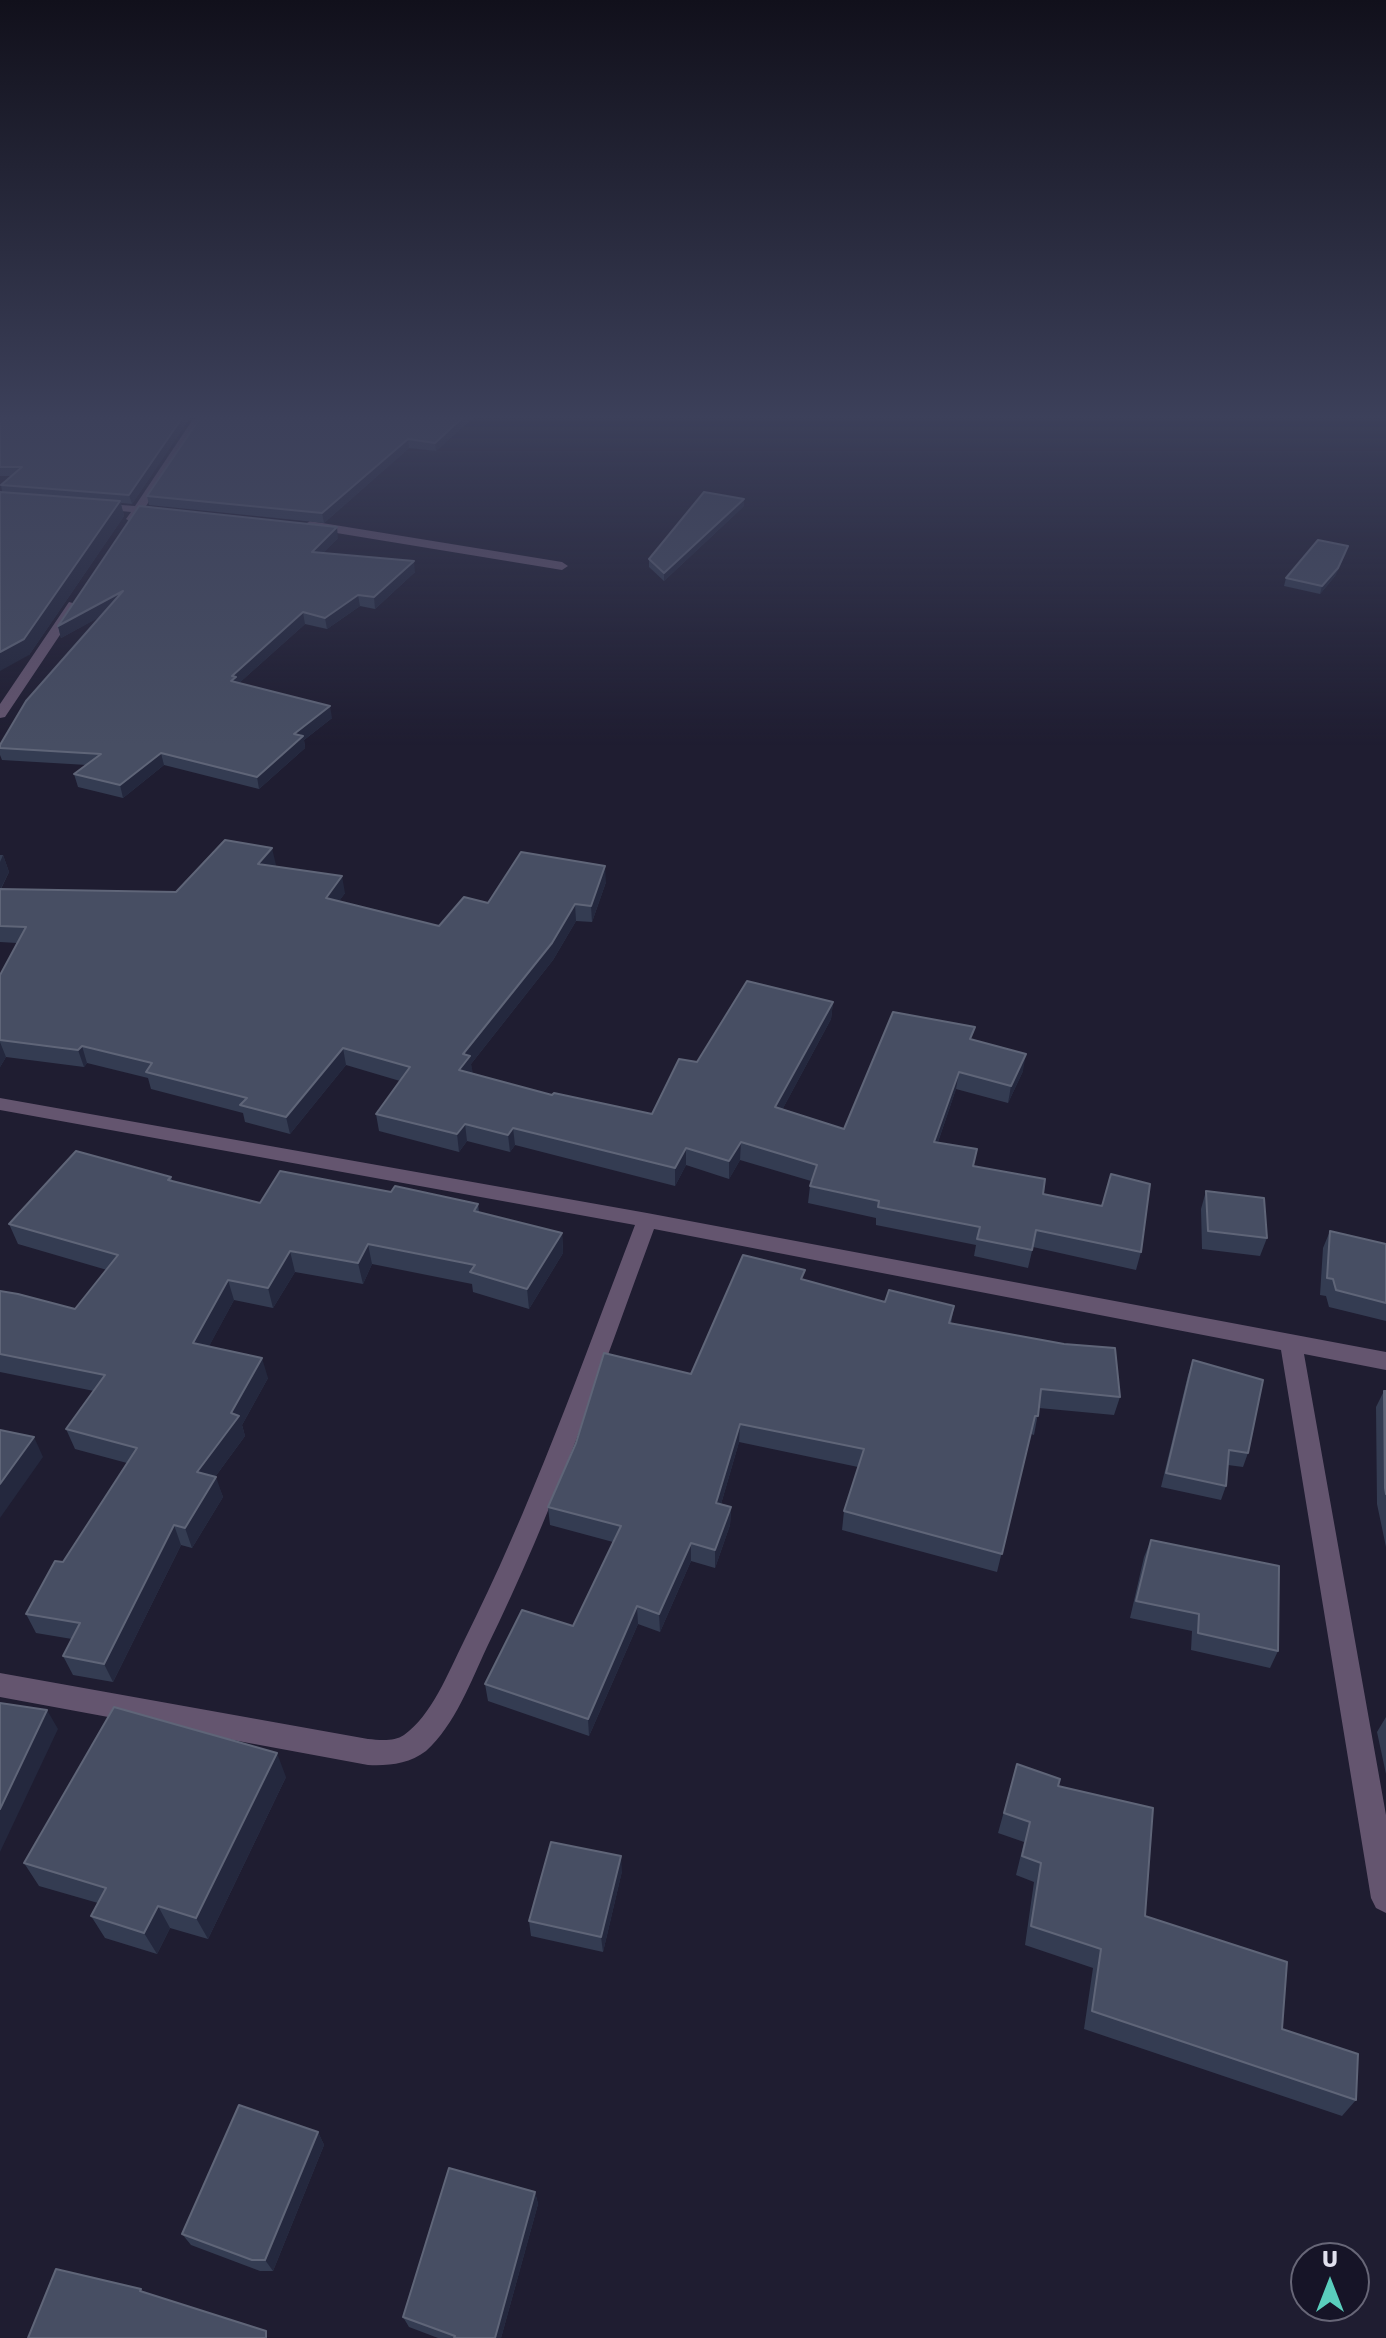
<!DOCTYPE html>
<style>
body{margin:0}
#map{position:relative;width:1386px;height:2338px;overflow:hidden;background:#1f1d31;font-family:Rubik,sans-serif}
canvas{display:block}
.north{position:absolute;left:1290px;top:2242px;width:80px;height:80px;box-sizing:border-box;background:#161427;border:2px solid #676677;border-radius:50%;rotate:0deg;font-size:22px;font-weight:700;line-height:32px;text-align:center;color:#e1e0ee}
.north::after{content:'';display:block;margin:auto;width:28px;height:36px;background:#5acebd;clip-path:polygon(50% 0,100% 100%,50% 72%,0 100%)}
</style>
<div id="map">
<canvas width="1386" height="2338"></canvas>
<div class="north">U</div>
</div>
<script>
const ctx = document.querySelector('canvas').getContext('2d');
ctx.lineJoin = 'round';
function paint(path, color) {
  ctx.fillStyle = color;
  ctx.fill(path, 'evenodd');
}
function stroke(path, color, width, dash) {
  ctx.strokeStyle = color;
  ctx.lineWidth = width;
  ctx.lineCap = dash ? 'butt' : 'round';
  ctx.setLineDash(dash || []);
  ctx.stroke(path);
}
const street = new Path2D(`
 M193,419H203L146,506L166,509V513H142L132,523L126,519L131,512L90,508L88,506L94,503L135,506Z
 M310,521L562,562L568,566L562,570L306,528L304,525Z
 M69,602L80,605L5,717L0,718V704Z
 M0,1098L647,1213L1386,1352V1370L1304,1354L1386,1815V1913L1376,1908L1371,1898L1281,1350L654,1229C602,1370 554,1511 487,1647C471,1681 455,1725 426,1751C409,1764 388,1766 368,1765L0,1697V1673L368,1739C379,1740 394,1742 404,1735C432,1715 448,1673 463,1643C531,1508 581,1366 635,1225L0,1110Z`);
const wall = new Path2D(`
 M0,418H190L132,504L121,503L124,516L29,655L1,485L11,476H0Z
 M200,418H473L436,451L409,448L324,523L149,505L147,496Z
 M744,506L664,581L649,567V559Z
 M338,538L323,553L415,572L375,609L360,606L327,629L305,624L239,683L332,718L304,740L305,748L259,789L164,765L123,798L78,787L74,774L87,765L2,760L0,755V745L101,616L61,638L58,626Z
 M1346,553L1335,576L1320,594L1284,586L1286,578Z
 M0,855H3L9,872L1,889L176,892L276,865L275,866L345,893L339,901L439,926L488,903L606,882L592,922L576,921L553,960L471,1064L472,1074L552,1095L652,1114L697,1062L833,1002L831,1019L782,1110L844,1129L973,1040L1023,1071L1008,1103L956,1089L938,1142L974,1166L1043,1194L1141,1252L1136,1270L1033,1247L1028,1268L974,1256L976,1245L876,1225V1218L808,1203L810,1186L811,1181L740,1160L729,1179L686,1165L675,1186L515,1145L510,1152L467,1141L459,1152L379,1131L376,1114L400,1081L346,1065L290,1134L245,1122L243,1113L151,1089L148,1078L87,1063L84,1067L6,1057L0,1067V975L17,943L0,942Z
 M171,1177L172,1181L260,1203L391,1192L478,1204L479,1212L562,1233L563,1253L529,1309L473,1292L472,1284L372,1264L363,1284L295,1272L273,1308L234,1300L209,1346L268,1378L242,1425L245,1436L215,1477L223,1497L192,1548L181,1545L113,1682L73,1675L63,1656L72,1639L36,1633L26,1614L63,1562L127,1463L75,1449L66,1429L94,1391L0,1372V1291L75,1309L107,1270L18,1244L9,1224Z
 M1206,1191L1267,1238L1260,1256L1202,1249L1201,1209Z
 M1330,1231L1386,1244V1321L1329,1307L1326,1296L1320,1295L1323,1248Z
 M804,1280L885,1302L954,1306L951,1324L1120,1397L1114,1415L1039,1408L1034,1435L1031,1434L997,1572L842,1530L844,1511L858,1467L739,1442L721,1504L731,1507L730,1525L715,1568L691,1561L660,1632L638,1624L589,1736L488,1701L485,1684L573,1626L613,1542L550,1525L548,1507L691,1374Z
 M1193,1360L1248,1453L1243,1467L1228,1465L1226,1486L1221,1500L1161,1487L1188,1375Z
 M1384,1391H1386V1547L1377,1504L1376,1407Z
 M1151,1540L1278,1651L1270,1668L1191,1650L1192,1631L1130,1618L1144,1557Z
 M1386,1717V1774L1377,1732Z
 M1017,1764L1058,1786L1145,1916L1282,2029L1356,2100L1342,2116L1084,2029L1093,1968L1025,1945L1034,1882L1016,1875L1024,1842L998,1833Z
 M286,1777L208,1939L170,1928L157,1954L105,1938L91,1916L98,1903L39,1886L24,1863Z
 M622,1871L603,1952L531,1936L529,1921Z
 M318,2132L324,2145L273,2271H260L191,2245L182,2234Z
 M535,2192L538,2204L501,2338H438L409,2327L403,2317Z`);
const shadedWall = new Path2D(`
 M182,418H190L132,504L129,495Z
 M462,418H473L436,451L435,443Z
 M408,439L409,448L324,523L322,513Z
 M744,499V506L664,581V573Z
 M120,501L124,516L29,655L0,671V652Z
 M337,527L338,538L314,563L312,552Z
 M1348,546L1346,553L1335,576L1320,594L1322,586Z
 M414,561L415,572L375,609L374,597Z
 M123,591L126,603L61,638L58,626Z
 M358,595L360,606L327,629L325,618Z
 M303,612L305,624L238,684L234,693L232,676Z
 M330,706L332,718L304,740L305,748L259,789L257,777L294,734Z
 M161,753L164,765L123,798L120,785Z
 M272,848L276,865L262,880L258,864Z
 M3,855L9,872L0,890V862Z
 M605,866L606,882L592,922L591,906Z
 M342,876L345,893L329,915L326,898Z
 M575,904L576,921L553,960L471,1064L473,1073L459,1070L463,1054Z
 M833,1002L831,1019L774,1125L775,1107Z
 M0,1042L6,1057L0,1067Z
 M82,1046L87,1063L84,1067L78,1050Z
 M343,1048L346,1065L290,1134L286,1117Z
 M1026,1054L1023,1071L1008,1103L1011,1086Z
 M959,1072L956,1089L932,1159L934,1142Z
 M465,1124L467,1141L459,1152L457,1134Z
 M513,1128L515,1145L510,1152L508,1135Z
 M741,1142L740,1160L729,1179V1161Z
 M686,1148V1165L675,1186V1168Z
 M562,1233L563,1253L529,1309L527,1289Z
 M368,1244L372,1264L363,1284L358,1263Z
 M290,1251L295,1272L273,1308L268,1288Z
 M228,1280L234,1300L200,1363L193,1343Z
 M262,1358L268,1378L242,1425L245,1436L204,1492L197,1472Z
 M740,1424L739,1442L716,1521V1503Z
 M34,1437L43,1457L0,1518V1484Z
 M216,1477L223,1497L192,1548L185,1528Z
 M731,1507L730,1525L715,1568V1550Z
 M174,1525L181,1545L113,1682L104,1664Z
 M691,1543V1561L660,1632L659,1614Z
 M637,1606L638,1624L589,1736L588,1719Z
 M47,1710L58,1729L0,1852V1809Z
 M277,1753L286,1777L208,1939L196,1918Z
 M621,1856L622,1871L603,1952L601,1937Z
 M158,1906L170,1928L157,1954L144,1933Z
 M318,2132L324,2145L273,2271L265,2260Z
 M535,2192L538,2204L501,2338H495Z`);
const building = new Path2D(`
 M0,418H182L129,495L1,485L22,467H0Z
 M200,418H462L435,443L408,439L322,513L147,496Z
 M0,492L120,501L24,639L0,652Z
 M704,492L744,499L664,573L649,559Z
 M139,506L337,527L312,552L414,561L374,597L358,595L325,618L303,612L232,676L236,677L231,681L330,706L294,734L303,736L257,777L161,753L120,785L74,774L101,754L0,748V745L26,701L123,591L58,626Z
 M1318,540L1348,546L1338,568L1322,586L1286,578Z
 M225,840L272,848L258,864L342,876L326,898L439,926L464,897L488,903L521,852L605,866L591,906L575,904L552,943L463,1054L470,1056L459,1070L552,1095L554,1093L652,1114L679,1059L697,1062L747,981L833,1002L775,1107L844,1129L893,1012L975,1027L970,1039L1026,1054L1011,1086L959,1072L934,1142L977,1149L973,1166L1045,1179L1043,1194L1102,1206L1111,1174L1150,1184L1141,1252L1036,1230L1032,1250L977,1239L980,1227L878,1207L879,1201L810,1186L817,1165L741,1142L729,1161L686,1148L675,1168L513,1128L508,1135L465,1124L457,1134L376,1114L410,1067L343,1048L286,1117L240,1105L247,1098L146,1072L152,1063L82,1046L78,1050L0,1040V975L26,927L0,926V889L176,892Z
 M76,1151L171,1177L168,1180L260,1203L280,1171L391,1192L395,1186L478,1204L474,1211L562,1233L527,1289L470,1272L475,1265L368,1244L358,1263L290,1251L268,1288L228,1280L193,1343L262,1358L231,1413L239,1416L197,1472L216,1477L185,1528L174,1525L104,1664L63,1656L80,1623L26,1614L55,1561L63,1562L137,1448L66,1429L105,1375L0,1354V1291L18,1294L75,1309L118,1255L9,1224Z
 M1206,1191L1264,1198L1267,1238L1208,1231Z
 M1330,1231L1386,1244V1303L1336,1290L1333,1279L1327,1278Z
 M743,1255L805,1270L801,1279L885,1302L889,1290L954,1306L949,1323L1064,1344L1115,1348L1120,1397L1041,1389L1038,1416H1035L1002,1554L844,1511L864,1449L740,1424L716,1503L731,1507L715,1550L691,1543L659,1614L637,1606L588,1719L485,1684L522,1610L573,1626L621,1526L548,1507L576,1443L604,1353L691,1374Z
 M1193,1360L1263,1380L1248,1453L1229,1450L1226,1486L1166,1473Z
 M1384,1391H1386V1494L1385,1488Z
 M0,1430L34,1437L0,1484Z
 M1151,1540L1279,1566L1278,1651L1198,1633L1199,1614L1136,1601Z
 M0,1703L47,1710L0,1809Z
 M114,1707L277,1753L196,1918L158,1906L144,1933L91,1916L106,1888L24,1863Z
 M1017,1764L1060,1779L1058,1786L1153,1808L1145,1916L1287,1962L1282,2029L1358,2054L1356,2100L1092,2011L1101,1949L1031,1926L1041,1863L1022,1856L1030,1822L1004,1813Z
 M551,1842L621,1856L601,1937L529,1921Z
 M239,2105L318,2132L265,2260H252L182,2234Z
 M449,2168L535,2192L495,2338H454L455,2336L403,2317Z
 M56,2269L141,2289L140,2291L266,2331V2338H28Z`);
paint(street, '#64556f');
paint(wall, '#343c52');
paint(shadedWall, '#24283e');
paint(building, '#474e63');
stroke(building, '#5f6578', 2);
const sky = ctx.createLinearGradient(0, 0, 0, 746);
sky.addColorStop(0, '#11101b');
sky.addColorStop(0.56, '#3c405a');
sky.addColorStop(1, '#3c405a00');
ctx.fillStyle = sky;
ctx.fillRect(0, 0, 1386, 746);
</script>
